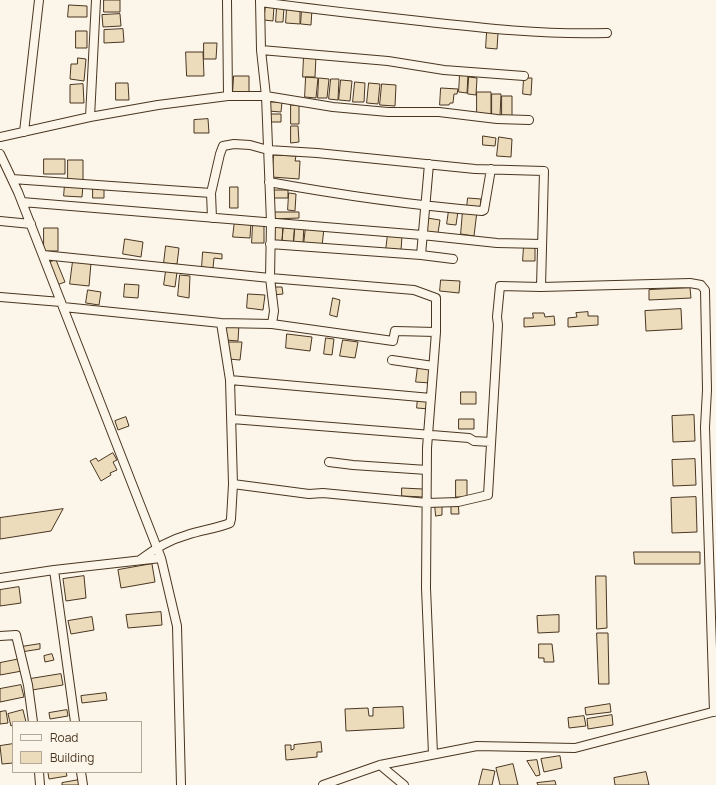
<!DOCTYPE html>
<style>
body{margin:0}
#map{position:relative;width:716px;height:785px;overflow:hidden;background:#fbf6e9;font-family:Manrope,sans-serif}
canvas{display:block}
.legend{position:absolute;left:12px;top:721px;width:130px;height:52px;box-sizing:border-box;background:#fbf6e9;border:1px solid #b4a999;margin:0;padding:5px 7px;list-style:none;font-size:12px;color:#4a3520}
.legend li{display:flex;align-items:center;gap:8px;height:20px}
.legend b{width:20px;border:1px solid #b4a999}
</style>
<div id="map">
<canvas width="716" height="785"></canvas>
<ul class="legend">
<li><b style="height:5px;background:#fbf6e9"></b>Road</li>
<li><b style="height:11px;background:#ecdcbc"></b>Building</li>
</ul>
</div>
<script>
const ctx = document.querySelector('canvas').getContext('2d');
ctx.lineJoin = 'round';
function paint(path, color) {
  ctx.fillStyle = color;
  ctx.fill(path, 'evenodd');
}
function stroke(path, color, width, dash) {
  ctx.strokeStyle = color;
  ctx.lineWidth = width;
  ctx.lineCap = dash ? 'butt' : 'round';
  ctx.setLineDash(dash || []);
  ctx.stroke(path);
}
const building = new Path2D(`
 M104,0H120V12H104Z
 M69,5L87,6V17H68Z
 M266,5L274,6L273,21L264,20Z
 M277,7H284L283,22H276Z
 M287,8H300V24L286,23Z
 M302,9H312L311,25L301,24Z
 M120,14L121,26L103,27L102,15Z
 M123,29L124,42L104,43V30Z
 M76,31H87V48H76Z
 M487,32L498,33L497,49L486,48Z
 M204,43H217L216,59H204Z
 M186,52H203L204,76H187Z
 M304,55L316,56L315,77H303Z
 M78,58L86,59L84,81L70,79L71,64H77Z
 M460,73L468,74L467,93L459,92Z
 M234,76H249V92H233Z
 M306,77L318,78L316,98L305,97Z
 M469,77L477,78L476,95L468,94Z
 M319,78L329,79L327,98H318Z
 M524,78H532L531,95L523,94Z
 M331,79H339L338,100L329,99Z
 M341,80L352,81L350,101L339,100Z
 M355,82L365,83L364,102H353Z
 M116,83H128L129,100H116Z
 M369,83L380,84L378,104L367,103Z
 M83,84L84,103H70V85Z
 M382,84L396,85L395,106L380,105Z
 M441,88L458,89L457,94H454L453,103H450L449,105H440Z
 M477,92H491V115H477Z
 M492,94H501L500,116H492Z
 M502,96H512V117H502Z
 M269,102H282L281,112L268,111Z
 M291,105H299V124H291Z
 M268,114H281V122H268Z
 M208,119L209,133H194V120Z
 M291,126H298L299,142L291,143Z
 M483,136L496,138L495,146L483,145Z
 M499,137L512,139L511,157L497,156Z
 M274,155L296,156L295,161H300L299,179L272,177Z
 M44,159H65V174H44Z
 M68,160H83V180H68Z
 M65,184L83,185L82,197L64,196Z
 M230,187H238V208H230Z
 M93,188H104V198H93Z
 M272,190H288V198H272Z
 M289,193L296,194L295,211L288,210Z
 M468,198L481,199L480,208L467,207Z
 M449,210L458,211L456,225L447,224Z
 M463,210L477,211L474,236L461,234Z
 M271,212H299V218L272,219Z
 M427,218L440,220L438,233L426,232Z
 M235,220L251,222L250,238L233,237Z
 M253,223H264V243H252Z
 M273,224H283L282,242H272Z
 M284,224L295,225L293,245H282Z
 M295,226H304L303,243H294Z
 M306,226L324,228L322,246L304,244Z
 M44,228H58V251H44Z
 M388,234L402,235L401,251L386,250Z
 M125,239L143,242L141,257L123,254Z
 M524,245L535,246V261H523Z
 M166,246L179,248L177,264L164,263Z
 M203,252L222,254V259L214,258L213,268L202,267Z
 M56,260L65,282L57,285L48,263Z
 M73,261L91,263L89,286L70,284Z
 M166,271L177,272L175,287L164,285Z
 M180,275L190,276L189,298L178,296Z
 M441,280L460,281L459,293L440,291Z
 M125,284L139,285L138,298L124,297Z
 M273,287H282L283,294L273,295Z
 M690,288L691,298L649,300V290Z
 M88,290L101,292L99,305L86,303Z
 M248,294L265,295L263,310L247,308Z
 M333,298L340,300L337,317L330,315Z
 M681,309L682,329L646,331L645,311Z
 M588,312V316H598V325L568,327V318L577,317L576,313Z
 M533,313H544L545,317L554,316L555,325L524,327V318H533Z
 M226,324H239L238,341L226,340Z
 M287,334L312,337L310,351L286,348Z
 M326,338L334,339L332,355L324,354Z
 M343,340L358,342L355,358L340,356Z
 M229,342H242L240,360L228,359Z
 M418,366L431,367L430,383L416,382Z
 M461,392H476V404H461Z
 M418,397L430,398L429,409L417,408Z
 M694,415L695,441L673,442L672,416Z
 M126,417L129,426L118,430L115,421Z
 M459,419H474V429H459Z
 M113,453L117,460L113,462L117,470L110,473L111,475L101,481L90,461L96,458L98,461Z
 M695,459L696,485L673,486L672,460Z
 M456,480H467V497H456Z
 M402,488L423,489V497L402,496Z
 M696,497L697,532L672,533L671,498Z
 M458,502L459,514H451V503Z
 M435,505H442V515L436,516Z
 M63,509L51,531L0,539V518Z
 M634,552H700V564H635Z
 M152,564L155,582L121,588L118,570Z
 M84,576L86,598L66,601L63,579Z
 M596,576H606L607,628L597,629Z
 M19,587L21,603L0,606V590Z
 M161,612L162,625L128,628L126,615Z
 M559,615V632L538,633L537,616Z
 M92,617L94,630L71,634L68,621Z
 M597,633H608L609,684H599Z
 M40,644V649L21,652V647Z
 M539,644H552L554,662H544V658H539Z
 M52,654L54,660L45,662L44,656Z
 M20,659L22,671L0,675V663Z
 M61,674L63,685L32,690L30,679Z
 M21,685L24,697L0,702V689Z
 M106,693L107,700L82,703L81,696Z
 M610,704L611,712L586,715L585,708Z
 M403,707L404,728L346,731L345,709L368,708L369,716H373V708Z
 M23,710L26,722H13V725L11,726L8,714Z
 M67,710L68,716L50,719L49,713Z
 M6,711L8,723L0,724V712Z
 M612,715L613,725L588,729L587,719Z
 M584,716L586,726L569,728L568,718Z
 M321,742L322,752H317V757L286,760L285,745H291V750L294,749V745Z
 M13,744V763L2,764L0,746Z
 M560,756L562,768L544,772L541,759Z
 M537,760L540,775L536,776L527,761Z
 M513,764L518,785H500L496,768Z
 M483,769L495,771L492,785H479Z
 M56,772H66L67,776L49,779L48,773Z
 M646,772L649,785H615L614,778Z
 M79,780V785H62V783Z
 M555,781L556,785H538L537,783Z`);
const minor = new Path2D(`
 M227,0L228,96
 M260,0L261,50L266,96L271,222L270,278L274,311L272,324
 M260,2C313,9 366,15 420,21C482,28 544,35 607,33
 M261,50L388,61L444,70L524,76
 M90,117L96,0
 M24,132L39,0
 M0,137L90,117L158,105L228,96H266L333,107L388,112H439L497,119L529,120
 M0,154L18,192L161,558L177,626L181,785
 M12,179L211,193
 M269,182C340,195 411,205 482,211L484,210L491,169
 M22,202L422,235L497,243L542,244
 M212,218L211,193L220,154L223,146L234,144L250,145L268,150L317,153L475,169L544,171L541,287
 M0,221L31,224
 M270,244L421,255L453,259
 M43,255L270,278L414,290L436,298V332
 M421,255L429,164
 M0,297L61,302
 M63,307L221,323L272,324L393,341L395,331L436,332L427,448L426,588L433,754
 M392,360L433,366
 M230,380L431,398
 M232,419L469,438L474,441L491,442
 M329,462L353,465L427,470
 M233,484L309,494L323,493L427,503L458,502L488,495L498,325L497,317L500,286L541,287L690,283L701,285L705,290L707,390L705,427L714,712
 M140,560C154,549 169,540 187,535C202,530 215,529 230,523L231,519L233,484L230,380L221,323
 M54,570L75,722
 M0,578L54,570L161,558
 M0,636L16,635L28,685L33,722
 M380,765L404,785
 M39,772L40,785
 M81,772L83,785
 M323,785L380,765L477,746L575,748L716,711`);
paint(building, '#ecdcbc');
stroke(building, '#4a3520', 1);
stroke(minor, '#4a3520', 10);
stroke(minor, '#fbf6e9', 8);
</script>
